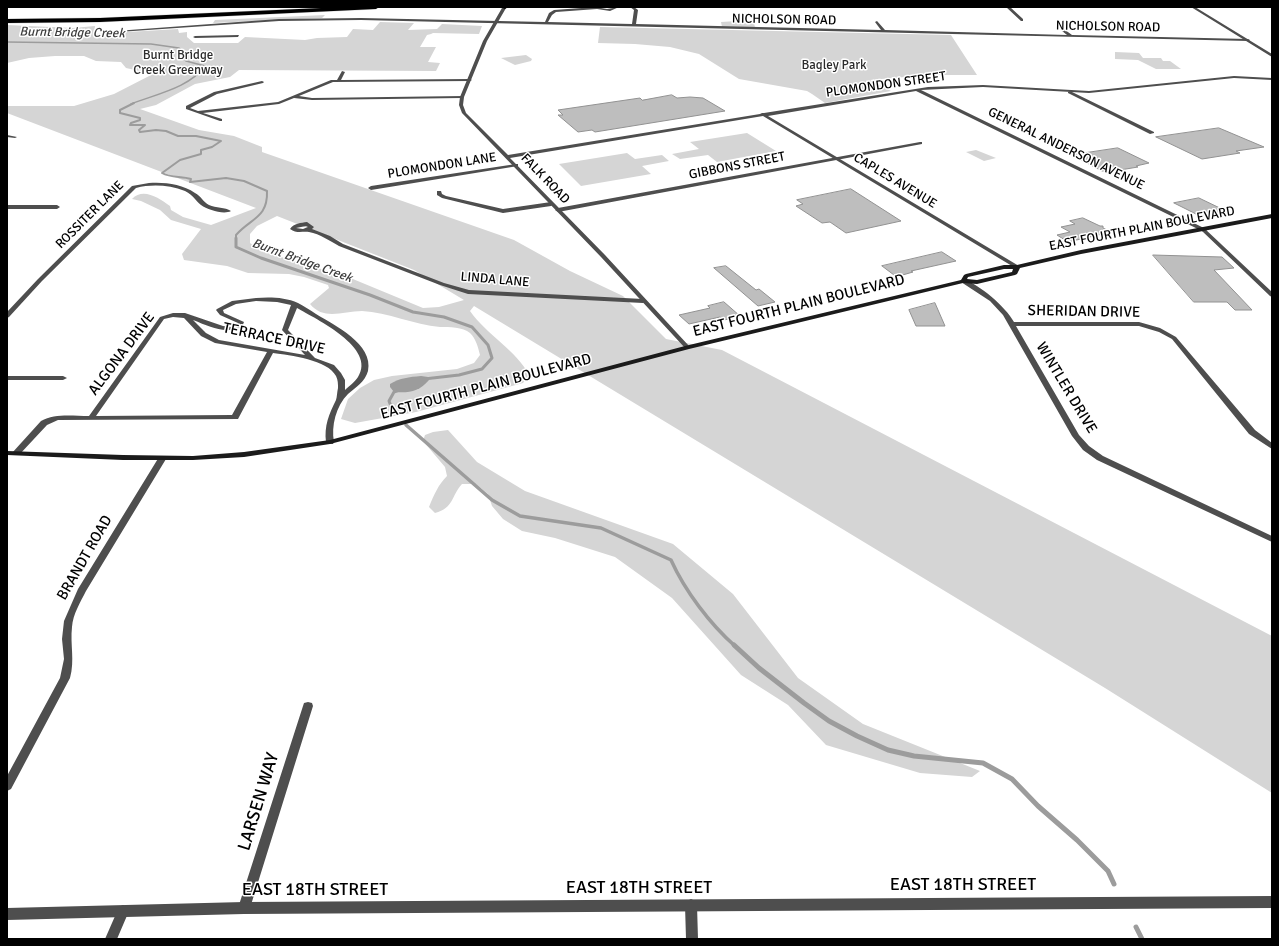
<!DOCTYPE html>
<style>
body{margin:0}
#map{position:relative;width:1279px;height:946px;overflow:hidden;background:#fff;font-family:Signika,sans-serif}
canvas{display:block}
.frame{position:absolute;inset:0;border:8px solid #000;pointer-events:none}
</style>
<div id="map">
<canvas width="1279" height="946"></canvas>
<div class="frame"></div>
</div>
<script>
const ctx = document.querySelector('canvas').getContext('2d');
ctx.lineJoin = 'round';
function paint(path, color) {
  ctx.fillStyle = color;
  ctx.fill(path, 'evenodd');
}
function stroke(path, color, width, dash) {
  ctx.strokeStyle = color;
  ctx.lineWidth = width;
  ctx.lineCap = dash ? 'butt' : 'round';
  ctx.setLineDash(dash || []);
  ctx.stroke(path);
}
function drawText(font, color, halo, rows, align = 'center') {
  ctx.font = font + ' Signika,sans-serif';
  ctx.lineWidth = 3;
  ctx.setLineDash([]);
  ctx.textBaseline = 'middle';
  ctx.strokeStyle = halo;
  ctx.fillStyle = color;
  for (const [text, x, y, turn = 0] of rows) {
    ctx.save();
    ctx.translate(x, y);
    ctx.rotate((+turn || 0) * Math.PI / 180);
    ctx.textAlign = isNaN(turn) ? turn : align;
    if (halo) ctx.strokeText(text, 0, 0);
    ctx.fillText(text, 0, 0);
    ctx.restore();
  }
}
const green = new Path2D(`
 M325,15L322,18L213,23L215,20Z
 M753,20L755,27H722L721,22Z
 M380,22L414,23L408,30L437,29L442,24L482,26L479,34L433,33L431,34L427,35L420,47H436L428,62L440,63L436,71L239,70L230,77L195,84L156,105L140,109L199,130L234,136L262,147V152L514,240L570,271L623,296L666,339L722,350L1272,636V793L1105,688L474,306L470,311C487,335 517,351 529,375L523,383L416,412L355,423L341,419L348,399L360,388L374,380L392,376L457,369L474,363L480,355C478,347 476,339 470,333C463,327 449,327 440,327C414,325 388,312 362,311C343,311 324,321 310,304L329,288L328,285L304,277L289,274L248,273L227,266L184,260L182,254L201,229L171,220L160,210L141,201L132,199C143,187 159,198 170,206L171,210L183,217L211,225L256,208L7,113V106H74L114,94L153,74L126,68L121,62L96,61L84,56H55L29,58L7,63V25L73,28L95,26L94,34L178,29L179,33L187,32V37L194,43H238L245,37L305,40L317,38L347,37L353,29L373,30ZM277,216L414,270L464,300L439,307L423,308L348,277L261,251L250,243V234L257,226Z
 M600,27L951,35L977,75H928L870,80L891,91L825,103L812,94L807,91L739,79L699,54L670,47L635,44L598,43Z
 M1115,52L1139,53L1143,58H1161L1163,61H1170L1181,69H1156L1138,60L1115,59Z
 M526,55L532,59L531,61L515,65L501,58Z
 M747,133L776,151L717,162L708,155L680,159L672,154L699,149L690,142Z
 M976,150L996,158L984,161L966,152Z
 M627,153L635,159L662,155L669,161L642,166L651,174L581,186L559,164Z
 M448,430L477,462L525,491L673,544L733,594L798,678L863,724L980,771L972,777L920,773L826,745L788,705L741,675L672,598L615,557L555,538L522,531L503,519L492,506L488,494L476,484H462C451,496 454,508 435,513L429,507C434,495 438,485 447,476L445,467L423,441L425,435L433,432Z`);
const water = new Path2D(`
 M421,376L428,377L429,380C419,392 409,393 394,392L390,387V384C400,378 409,377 421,376Z`);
const streamFar4 = new Path2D(`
 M7,42L151,44L179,48L185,53L184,58L186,61L205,66C189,88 156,94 131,104`);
const streamFar3 = new Path2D(`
 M134,103L120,110V113L140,118V120L131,123L130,125H145L139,130L140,132L156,130L166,131L178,136H196L221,141L212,147L201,150V154L180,160L162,173C171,178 181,176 191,179L190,182L226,178L244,181L267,191C268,218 251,218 236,235V239`);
const streamFar2 = new Path2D(`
 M236,238V247L261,258L370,295L413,312L444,317L472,327L488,345L492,358L482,369L459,375L424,379
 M397,414L392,409L389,401L394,392L399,390`);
const streamFar1 = new Path2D(`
 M406,425L492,500L520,516L601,528L671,560C685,591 710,624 735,646`);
const stream = new Path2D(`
 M734,645L759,668L804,703L829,721L857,736L888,750L914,756L983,763L1012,779L1038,806L1077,840L1108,871L1114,884
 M1136,927L1142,939`);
const building = new Path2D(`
 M672,95L677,98L690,97L703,98L725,111L595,132L592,130L578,132L558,115H563L558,110L640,98L642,100Z
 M1219,128L1264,147L1236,151L1240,153L1202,159L1156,137Z
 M1118,148L1149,163L1136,166L1138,167L1120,170L1102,171L1072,155Z
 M851,189L901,221L846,233L830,222L822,223L796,206L803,204L797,200Z
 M1199,198L1226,211L1200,216L1174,203Z
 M1083,218L1100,226H1103V228L1111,232L1068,242L1057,235L1070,232L1061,227L1075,224L1070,221Z
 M942,252L956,261L911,271L913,272L899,276L897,274L894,275L882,266Z
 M1153,255L1222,257L1234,268L1214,270L1252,310H1235L1227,302H1194Z
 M726,266L756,290L759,289L775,302L758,306L714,268Z
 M724,302L740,316L724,320L720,317L689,324L679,315L710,308L708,306Z
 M935,303L945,326H916L909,310Z`);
const minor = new Path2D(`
 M595,7L607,9L619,7L610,11L597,9L556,12L552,15L548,22L632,24L634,10L630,7H634L638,10L636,24L881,30L875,22L877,21L885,30L1067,35L1056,26L1057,24L1072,35L1248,39L1250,40L1248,41L361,20L279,21L104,33L102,32L279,19L361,18L545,22L549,13L554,10Z
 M849,7H965L963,8H851Z
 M1006,7H1010L1023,19V21H1021Z
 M239,35L238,37L195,38L193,37L195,36Z
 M342,71L345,72L341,80L470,79L472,80L470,81L333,82L299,96L312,98L464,96V97L462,98L312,100L294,98L279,104L203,113L222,119V121H220L186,109V106L214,92L262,81L264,82L263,83L217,94L190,108L198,111L278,102L331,80H337Z
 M1070,91L1154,132V133L1150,134L1068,93V92Z
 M7,135L17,137L15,138L7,137Z
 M920,142H922V144L558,212L555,210L558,208Z
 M516,164H518V166L371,190L368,188L371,186Z
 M149,183C165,182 182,184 195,193C201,196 203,202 209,205C216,208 225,207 231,211C224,215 208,210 201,205C195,200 194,196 185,191C169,185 152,184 136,188L42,281L9,317L7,318V312L38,279L132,186Z
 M437,191H441L442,194L446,196L503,209L551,202L554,204L551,206L503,213L442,198L437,195Z
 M7,205H57L60,207L57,209H7Z
 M307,222L314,227L312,229L330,236L343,244L444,283L469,290L643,299L646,301L643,303L468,294L440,285L339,246C330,241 320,234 309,232C302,231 297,234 290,229C294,223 301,223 307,222ZM306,226L308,227L303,229L296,228Z
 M1204,228L1272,292V297L1270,296L1202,231L1201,230Z
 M963,279C980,285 1005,306 1014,322H1139L1160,328L1176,337L1255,430L1272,443V449L1249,434L1172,339L1159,332L1139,326H1016L1079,435L1089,446L1103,456L1272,536V542L1097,460L1083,450L1072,436L1003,315L990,301L961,282L960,281Z
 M256,298C269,297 285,297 298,303C304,306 310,310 316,314C334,325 374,344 368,371C365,382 356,387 348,394C336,406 331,426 334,442L333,444H330L326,442C324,426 329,414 336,400C337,397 337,392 338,388C338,384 338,380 336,376C328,360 290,355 273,353L238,419L58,420L47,425L19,455H16L12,453L41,421C55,413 73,416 89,416L160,317L173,313H185L223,326L231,327L237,325L238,323L220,315L216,310L217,309L232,301ZM256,301L277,302L291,305L282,330L305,355L219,340L206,333L193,320C211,327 223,334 242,327L244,322L224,313L223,310L236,304ZM297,308C316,319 377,348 358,377C355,382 349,386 345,390V380L341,373L334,365L315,358L288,330ZM173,317L184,318L201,336L215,343L267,352L232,415L96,416L164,319Z
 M7,376H63L67,378L63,380H7Z
 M308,702L312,703L313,706L250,908L248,912L244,914L240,912L238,908L303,706L304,703Z
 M691,899L695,901L697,905L698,939H686L685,905L687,901Z
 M123,905L127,907L129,911L117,939H105L119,907Z`);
const tertiary = new Path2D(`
 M504,7L506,8L487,41L464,97L463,105L466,113L508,155L760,114L762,113H764L928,87L983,85L1089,91L1234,76L1272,78V80L1234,78L1089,93L983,87L921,90L1206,229L1207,230L1204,232L916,91L768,116L1019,266V268L1017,269L763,116L510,158L605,255L689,346L690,347L687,349L685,348L601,257L462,113L459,105L460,97L483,41L502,8Z
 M1191,7H1195L1272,54V57Z
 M159,457H165L166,459L86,591C80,603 73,614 72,627C70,645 75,660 70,678L11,789L7,791V776L60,678L64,659L62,639L64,621L78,589Z
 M1272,896V908L244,914L7,920V908L244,902Z`);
const secondary = new Path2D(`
 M1272,214V218L1081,254L1020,268L1017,274L1015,275L977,284L963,283L689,349L330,444L244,457L193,460H123L7,455V451L123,455L193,456L244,452L330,440L685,346L961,280L964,275L966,274L1004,265H1017L1081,250ZM1004,269H1013L1012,272L977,280L967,279L968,277Z`);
const motorway = new Path2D(`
 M343,7H379L376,9L100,22L7,23V19L100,18Z
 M500,7H508L505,9Z`);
const farStreetnames = [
 ["NICHOLSON ROAD",784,20,1],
 ["NICHOLSON ROAD",1108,27,1],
 ["PLOMONDON STREET",886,85,-8],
 ["GENERAL ANDERSON AVENUE",1066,149,26],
 ["PLOMONDON LANE",442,166,-9],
 ["GIBBONS STREET",737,166,-11],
 ["FALK ROAD",545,179,46],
 ["CAPLES AVENUE",895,181,31],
 ["ROSSITER LANE",90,215,-45],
 ["EAST FOURTH PLAIN BOULEVARD",1142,229,-11],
 ["LINDA LANE",495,280,5]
];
const farWaternames = [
 ["Burnt Bridge Creek",72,33,1],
 ["Burnt Bridge Creek",302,261,20]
];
const farParknames = [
 ["Burnt Bridge",178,56],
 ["Creek Greenway",178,71],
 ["Bagley Park",834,66]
];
const streetNames = [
 ["EAST FOURTH PLAIN BOULEVARD",799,306,-14],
 ["SHERIDAN DRIVE",1084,312,1],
 ["TERRACE DRIVE",274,339,12],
 ["ALGONA DRIVE",122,354,-53],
 ["EAST FOURTH PLAIN BOULEVARD",486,387,-15],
 ["WINTLER DRIVE",1066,388,59],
 ["BRANDT ROAD",85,558,-60]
];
const nearStreetnames = [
 ["LARSEN WAY",259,802,-73],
 ["EAST 18TH STREET",963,885],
 ["EAST 18TH STREET",639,888],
 ["EAST 18TH STREET",315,890]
];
paint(green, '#d5d5d5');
paint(water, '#9c9c9c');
stroke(streamFar4, '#9c9c9c', 1.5);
stroke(streamFar3, '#9c9c9c', 2);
stroke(streamFar2, '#9c9c9c', 3);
stroke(streamFar1, '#9c9c9c', 3.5);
stroke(stream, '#9c9c9c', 5);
paint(building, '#bebebe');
stroke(building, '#929292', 1);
stroke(motorway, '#dbdbdb', 1);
paint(minor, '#4e4e4e');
paint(tertiary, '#4e4e4e');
paint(secondary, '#1b1b1b');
paint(motorway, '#000');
drawText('13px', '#000', '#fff', farStreetnames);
drawText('italic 13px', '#3d3d3d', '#fff', farWaternames);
drawText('13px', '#2c2c2c', '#fff', farParknames);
drawText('15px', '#000', '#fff', streetNames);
drawText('18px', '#000', '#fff', nearStreetnames);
</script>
